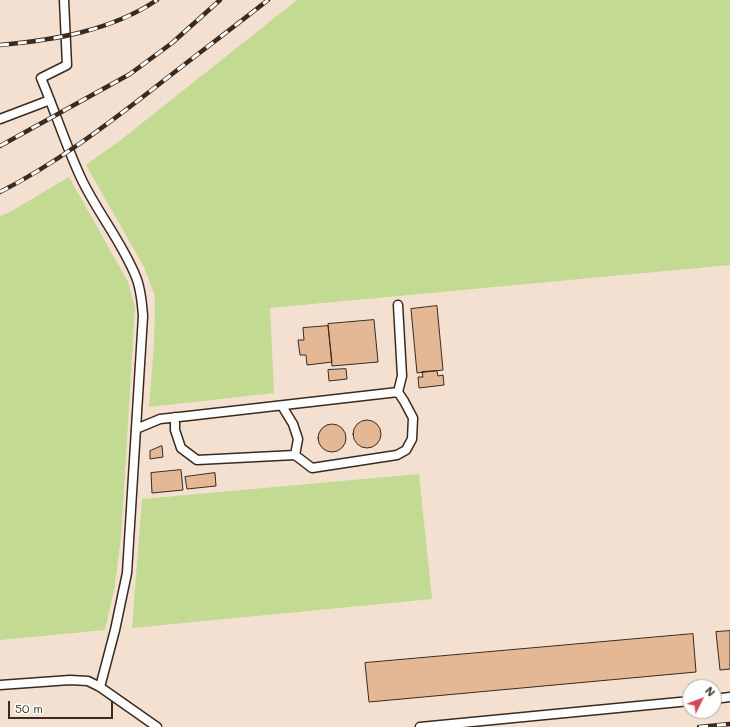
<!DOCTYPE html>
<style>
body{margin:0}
#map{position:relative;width:730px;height:727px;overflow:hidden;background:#faf1ea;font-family:Mali,sans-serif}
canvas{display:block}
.north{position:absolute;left:682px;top:679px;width:40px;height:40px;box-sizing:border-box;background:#fff;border:1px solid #b1aaa5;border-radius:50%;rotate:48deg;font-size:11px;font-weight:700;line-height:16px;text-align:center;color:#3b2a1e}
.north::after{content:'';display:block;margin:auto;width:14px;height:18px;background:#d1495b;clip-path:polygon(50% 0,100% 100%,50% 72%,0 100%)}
.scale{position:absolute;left:8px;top:701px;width:105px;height:18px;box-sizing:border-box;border:2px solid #3b2a1e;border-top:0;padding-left:5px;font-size:12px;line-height:14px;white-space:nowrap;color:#3b2a1e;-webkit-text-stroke:3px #fff;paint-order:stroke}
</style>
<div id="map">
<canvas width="730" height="727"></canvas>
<div class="north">N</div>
<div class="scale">50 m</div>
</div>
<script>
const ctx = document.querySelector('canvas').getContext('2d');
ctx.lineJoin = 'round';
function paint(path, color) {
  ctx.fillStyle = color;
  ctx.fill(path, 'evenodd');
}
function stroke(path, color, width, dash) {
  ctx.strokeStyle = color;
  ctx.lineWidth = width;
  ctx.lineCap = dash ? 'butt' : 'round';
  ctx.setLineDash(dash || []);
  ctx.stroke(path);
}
const built = new Path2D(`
 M0,0H730V727H0ZM690,687H714V711H690Z`);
const green = new Path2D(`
 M297,0H730V265L270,308L274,393L149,407L154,345L155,296L144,267L86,165L122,139Z
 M69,177L128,282L135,308L121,537L115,585L105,630L0,640V216L10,212Z
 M419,474L432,599L132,628L142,499Z`);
const building = new Path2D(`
 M437,306L443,370L417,373L411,309Z
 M374,320L378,362L332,366L328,324Z
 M328,326L332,362L307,365L306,355H300L298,340H304L303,328Z
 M346,369L347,379L329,381L328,370Z
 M437,371L438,376L443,375L444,385L419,388L418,377H423L422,372Z
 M353 434a14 14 0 1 1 28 0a14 14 0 1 1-28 0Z
 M318 438a14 14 0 1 1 28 0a14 14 0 1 1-28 0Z
 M162,446L163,457L150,459V451Z
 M181,470L183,490L152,493L151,473Z
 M215,473L216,486L187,489L185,477Z
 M730,631V669L720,670L716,632Z
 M693,634L696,672L369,702L365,663Z`);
const service = new Path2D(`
 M64,0L67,65L41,78C55,111 66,146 81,178C97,212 122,242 136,277C141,289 142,303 143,316L127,573L115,630L100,687
 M0,119L50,100
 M398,305L402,376L398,392
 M282,406L293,424L298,439L295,455
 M136,429L160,419L188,416L398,392L404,401L413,418L412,439L406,450L397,455L312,468L295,455L197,460L181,448L175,430V417
 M0,685L70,680L88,681L100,687L157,727
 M714,699L730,697
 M420,727L690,701`);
const rail = new Path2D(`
 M0,45C54,40 111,31 157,0
 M0,146L130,74L172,43L220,0
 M0,192C55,164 104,127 153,89C191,59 230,30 268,0
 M699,727L730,724`);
paint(built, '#f3e0d0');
paint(green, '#c2da91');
paint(building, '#e4b894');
stroke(building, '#3b2a1e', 1);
stroke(service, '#3b2a1e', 11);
stroke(service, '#fff', 8);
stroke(rail, '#3b2a1e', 4.5);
stroke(rail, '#fff', 3, [9]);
</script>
